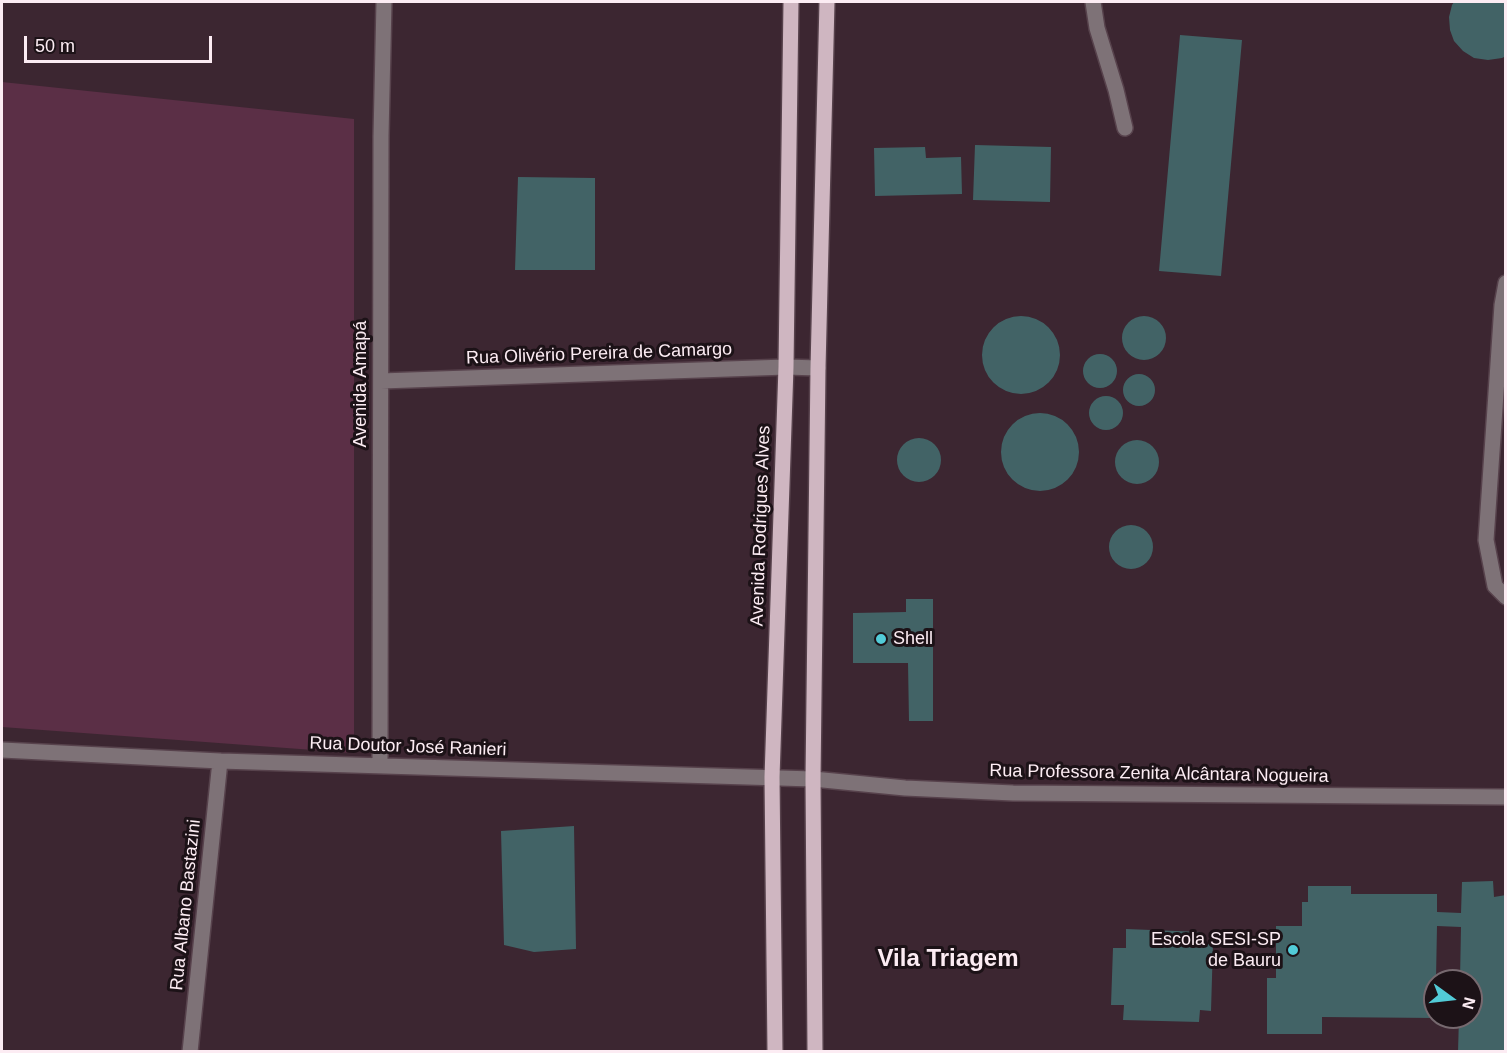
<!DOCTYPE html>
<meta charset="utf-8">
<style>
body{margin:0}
#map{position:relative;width:1507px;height:1053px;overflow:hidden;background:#3c2631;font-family:Arial,sans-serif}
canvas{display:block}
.frame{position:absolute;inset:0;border:3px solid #fcecf3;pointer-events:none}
.north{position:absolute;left:1423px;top:969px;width:60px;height:60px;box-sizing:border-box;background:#1c1217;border:2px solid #76696f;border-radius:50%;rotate:105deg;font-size:16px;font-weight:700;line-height:24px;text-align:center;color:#fcecf3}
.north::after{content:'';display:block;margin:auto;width:21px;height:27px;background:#52cbd7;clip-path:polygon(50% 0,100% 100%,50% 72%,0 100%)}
.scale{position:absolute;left:24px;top:36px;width:188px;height:27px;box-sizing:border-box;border:3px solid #fcecf3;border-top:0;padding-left:8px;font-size:18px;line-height:21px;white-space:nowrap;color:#fcecf3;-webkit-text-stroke:4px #1c1217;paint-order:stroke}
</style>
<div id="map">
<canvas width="1507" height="1053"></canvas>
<div class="frame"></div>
<div class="north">N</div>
<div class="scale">50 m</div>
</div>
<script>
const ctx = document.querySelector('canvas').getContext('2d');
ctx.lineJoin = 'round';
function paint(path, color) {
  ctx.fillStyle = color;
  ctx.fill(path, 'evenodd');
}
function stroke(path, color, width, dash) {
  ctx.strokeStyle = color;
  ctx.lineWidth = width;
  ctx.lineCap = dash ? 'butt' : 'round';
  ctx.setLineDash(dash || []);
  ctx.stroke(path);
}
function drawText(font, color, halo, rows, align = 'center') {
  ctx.font = font + ' Arial,sans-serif';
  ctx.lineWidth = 6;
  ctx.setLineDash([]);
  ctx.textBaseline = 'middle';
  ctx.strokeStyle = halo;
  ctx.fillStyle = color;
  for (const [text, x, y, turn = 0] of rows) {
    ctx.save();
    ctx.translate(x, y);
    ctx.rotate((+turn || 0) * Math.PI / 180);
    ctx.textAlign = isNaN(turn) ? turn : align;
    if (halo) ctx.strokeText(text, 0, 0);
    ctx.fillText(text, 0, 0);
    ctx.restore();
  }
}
const green = new Path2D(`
 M2,82L354,119V753L2,727Z`);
const building = new Path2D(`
 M1454,2H1506V56L1502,58L1488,60L1474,58L1463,51L1454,41L1450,30L1449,17L1452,5Z
 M1180,35L1242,40L1221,276L1159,271Z
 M975,145L1051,147L1050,202L973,200Z
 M925,147L926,158L961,157L962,194L875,196L874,148Z
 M518,177L595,178V270H515Z
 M982 355a39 39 0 1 1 78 0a39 39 0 1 1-78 0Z
 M1122 338a22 22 0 1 1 44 0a22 22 0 1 1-44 0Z
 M1083 371a17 17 0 1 1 34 0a17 17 0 1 1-34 0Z
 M1123 390a16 16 0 1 1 32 0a16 16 0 1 1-32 0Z
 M1089 413a17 17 0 1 1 34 0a17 17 0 1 1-34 0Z
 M1001 452a39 39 0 1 1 78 0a39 39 0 1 1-78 0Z
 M897 460a22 22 0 1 1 44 0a22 22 0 1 1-44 0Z
 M1115 462a22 22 0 1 1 44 0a22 22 0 1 1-44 0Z
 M1109 547a22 22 0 1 1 44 0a22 22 0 1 1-44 0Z
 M906,599H933V721H909L908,663H853V613L906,612Z
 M574,826L576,949L534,952L504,945L501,831Z
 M1493,881L1494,897L1506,895V1052H1458L1459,1017H1471V981H1435V1018L1322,1017V1034H1267V978H1276V926H1302V902H1308V886H1351V894H1437V912L1461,913L1462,882ZM1437,926L1461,927L1460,979H1436Z
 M1126,929L1201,932L1200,944H1213L1211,1011L1200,1010L1199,1022L1123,1020L1124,1005H1111L1113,948H1126Z`);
const minor = new Path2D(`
 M1093,2L1097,28L1116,90L1125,128
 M1506,283L1502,305L1486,540L1495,586L1506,597
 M381,381L786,367L818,368
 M2,750L220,761L813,779L905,788L1013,793L1506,797
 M380,766L381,136L384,2
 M190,1052L220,761`);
const major = new Path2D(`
 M775,1052L772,777L786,367L791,2
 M815,1052L813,779L818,368L827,2`);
const markers = [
 [881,639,6,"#52cbd7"],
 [1293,950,6,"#52cbd7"]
];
const streetNames = [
 ["Rua Olivério Pereira de Camargo",599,354,-2],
 ["Avenida Amapá",361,384,-90],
 ["Avenida Rodrigues Alves",761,526,-88],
 ["Rua Doutor José Ranieri",408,747,2],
 ["Rua Professora Zenita Alcântara Nogueira",1159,774,1],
 ["Rua Albano Bastazini",186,905,-84]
];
const poiNames = [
 ["Shell",893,639],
 ["Escola SESI-SP",1281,940,"right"],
 ["de Bauru",1281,961,"right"]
];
const districtNames = [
 ["Vila Triagem",948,959]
];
paint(green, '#5b2f46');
paint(building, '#426366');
stroke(minor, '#57424c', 18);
stroke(major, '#57424c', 18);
stroke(minor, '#7e7277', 15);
stroke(major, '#cfb6c1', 15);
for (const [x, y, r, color] of markers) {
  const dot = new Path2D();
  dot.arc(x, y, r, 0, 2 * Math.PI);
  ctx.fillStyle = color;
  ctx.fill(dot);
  stroke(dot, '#1c1217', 2);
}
drawText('18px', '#fcecf3', '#1c1217', streetNames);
drawText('18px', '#fcecf3', '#1c1217', poiNames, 'left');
drawText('bold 24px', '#fcecf3', '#1c1217', districtNames);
</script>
